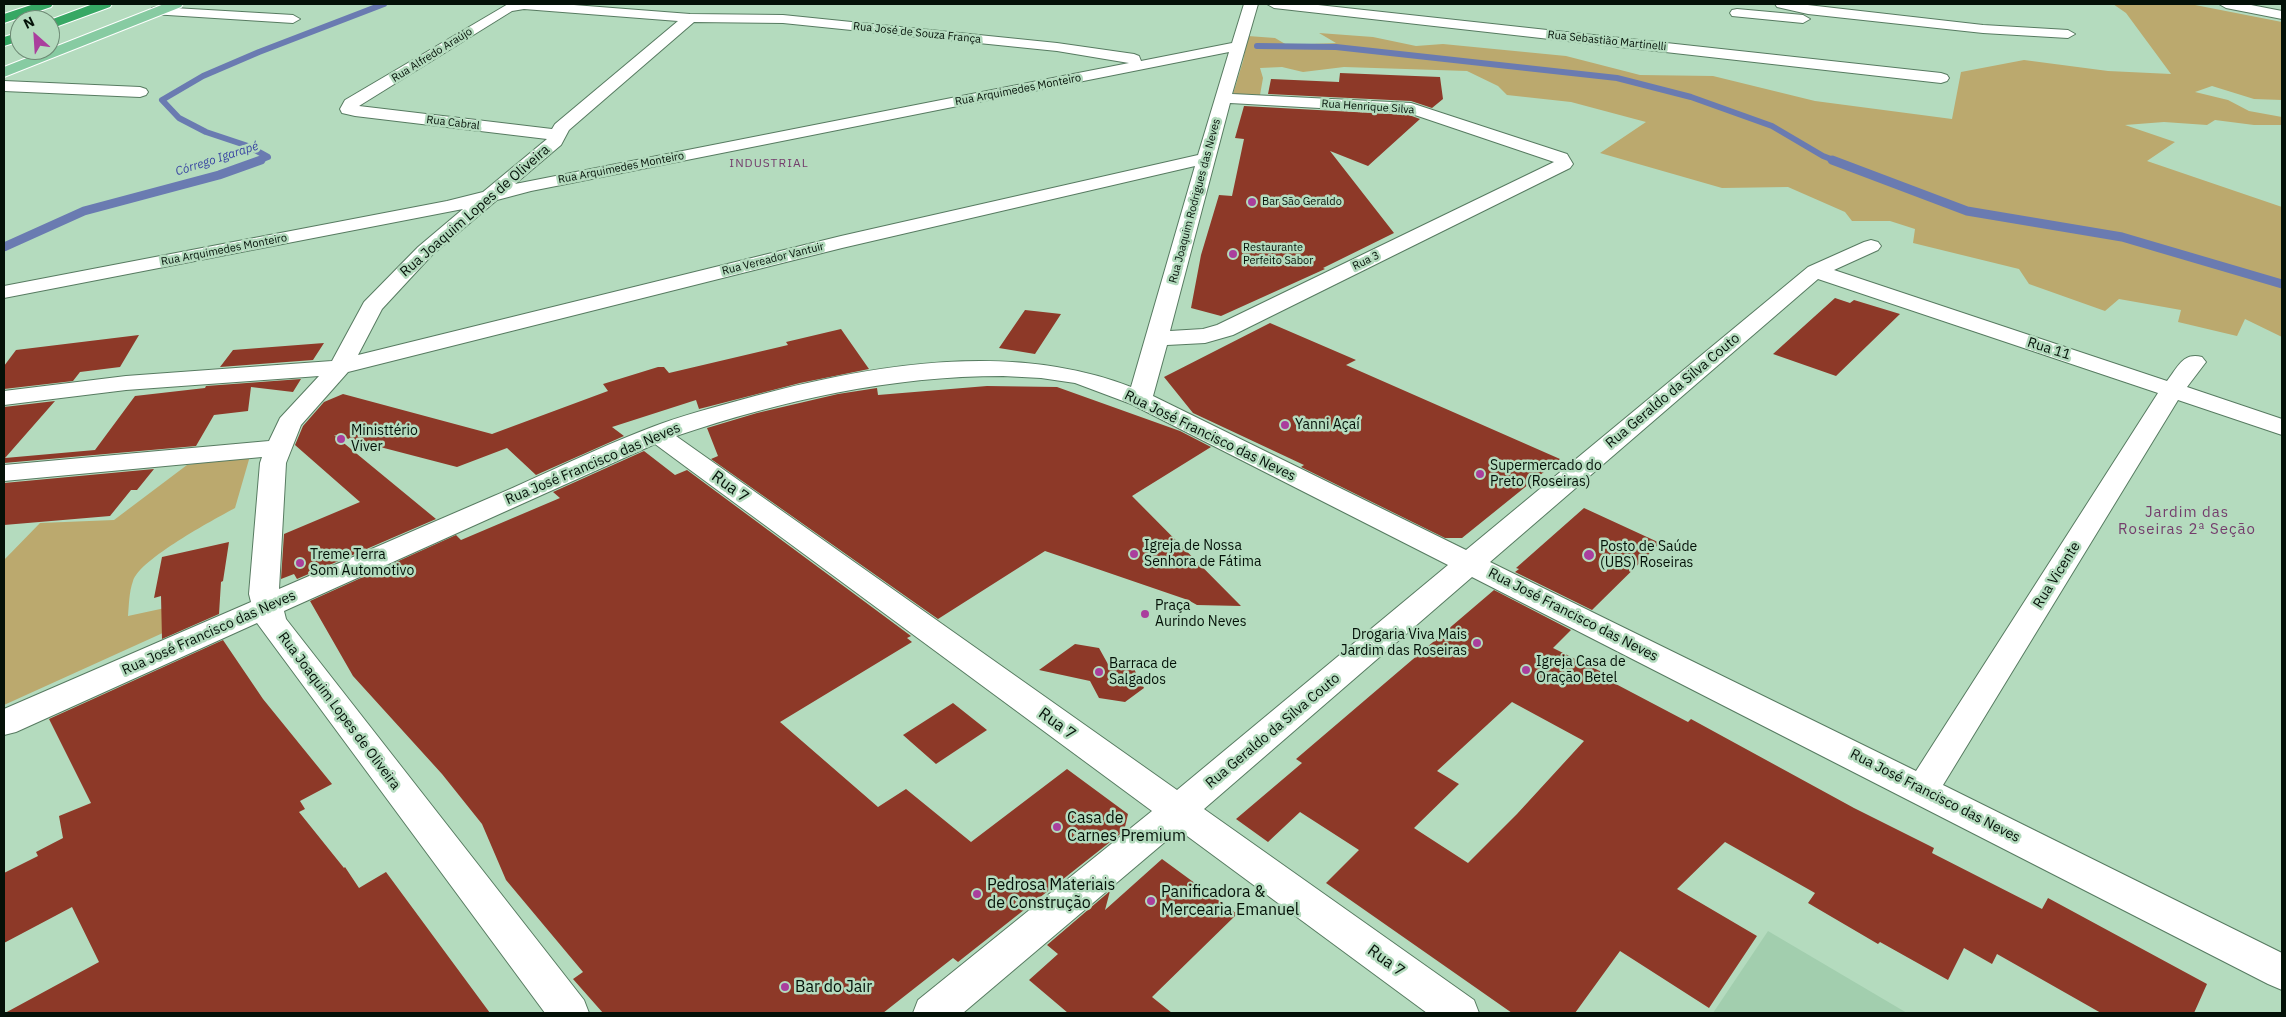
<!DOCTYPE html>
<meta charset="utf-8">
<style>
body{margin:0}
#map{position:relative;width:2286px;height:1017px;overflow:hidden;background:#b4dbbe;font-family:"IBM Plex Sans",sans-serif}
canvas{display:block}
.frame{position:absolute;inset:0;border:5px solid #041108;pointer-events:none}
.north{position:absolute;left:10px;top:10px;width:50px;height:50px;box-sizing:border-box;background:#b4dbbe;border:1px solid #6e8a75;border-radius:50%;rotate:334deg;font-size:14px;font-weight:700;line-height:20px;text-align:center;color:#041108}
.north::after{content:'';display:block;margin:auto;width:18px;height:22px;background:#aa3e9d;clip-path:polygon(50% 0,100% 100%,50% 72%,0 100%)}
</style>
<div id="map">
<canvas width="2286" height="1017"></canvas>
<div class="frame"></div>
<div class="north">N</div>
</div>
<script>
const ctx = document.querySelector('canvas').getContext('2d');
ctx.lineJoin = 'round';
function paint(path, color) {
  ctx.fillStyle = color;
  ctx.fill(path, 'evenodd');
}
function stroke(path, color, width, dash) {
  ctx.strokeStyle = color;
  ctx.lineWidth = width;
  ctx.lineCap = dash ? 'butt' : 'round';
  ctx.setLineDash(dash || []);
  ctx.stroke(path);
}
function drawText(font, color, halo, rows, align = 'center') {
  ctx.font = font + ' "IBM Plex Sans",sans-serif';
  ctx.lineWidth = 5;
  ctx.setLineDash([]);
  ctx.textBaseline = 'middle';
  ctx.strokeStyle = halo;
  ctx.fillStyle = color;
  for (const [text, x, y, turn = 0] of rows) {
    ctx.save();
    ctx.translate(x, y);
    ctx.rotate((+turn || 0) * Math.PI / 180);
    ctx.textAlign = isNaN(turn) ? turn : align;
    if (halo) ctx.strokeText(text, 0, 0);
    ctx.fillText(text, 0, 0);
    ctx.restore();
  }
}
const built = new Path2D(`
 M1768,931L1907,1013H1713Z`);
const green = new Path2D(`
 M2113,4H2190L2282,22V100L2254,99L2212,86L2195,92L2228,100L2249,111L2282,117V125H2254L2215,120L2207,125L2164,122L2125,125L2175,142L2147,161L2282,207V337L2245,319L2237,336L2178,322L2181,310L2119,299L2105,311L2029,284L2019,269L1913,243L1915,229L1890,221H1852L1845,212L1788,187L1722,188L1600,153L1646,122L1571,102L1507,95L1498,86L1467,71L1344,67L1303,72L1282,67L1260,68L1263,78L1260,95L1233,94L1243,61L1248,36L1275,38L1287,45L1336,43L1319,33L1373,37L1416,46L1443,44L1566,56L1640,75L1713,76L1815,101L1952,119L1961,72L2024,60L2108,71L2171,74L2126,13Z
 M250,456L235,508C213,520 140,559 133,581C129,592 129,605 128,616L165,608V632L4,705V560L40,523L114,520L187,465Z`);
const streamFar1 = new Path2D(`
 M1257,46L1336,47L1617,78L1691,97L1772,126L1823,156L1836,161
 M258,161L268,157L248,146L206,132L179,118L162,100L203,76L259,52L384,4`);
const stream = new Path2D(`
 M1832,160L1967,211L2122,237L2282,284
 M4,247L84,211L219,175L261,160`);
const building = new Path2D(`
 M1340,73L1440,77L1443,99L1432,108L1411,101L1268,94L1271,79L1339,82Z
 M1244,106L1409,115L1420,119L1368,166L1330,151L1394,233L1323,268L1325,269L1221,316L1191,308L1201,255L1219,195L1232,196L1244,139L1235,138Z
 M1835,298L1850,303L1854,300L1900,314L1836,376L1773,354Z
 M1025,310L1061,314L1035,354L999,348Z
 M1270,323L1356,360L1346,365L1560,459L1462,538H1445L1301,467L1304,465L1193,413L1164,377Z
 M841,329L869,369L800,383L699,409L696,400L612,427L624,436L536,475L507,448L457,467L334,435L436,519L297,579L294,574L281,579L284,534L360,502L295,445L303,426L324,402L343,394L492,434L608,391L603,384L658,367H664L669,373L788,345L786,342Z
 M139,335L120,367L80,372L73,381L4,389V366L16,350Z
 M324,343L313,360L220,367L233,350Z
 M301,379L293,392L251,387L248,411L214,415L196,446L4,463V407L55,401L5,458L95,450L135,396L205,388L206,386Z
 M987,386L1057,387L1180,431L1211,447L1132,496L1241,606L1197,605L1188,600L1045,551L938,619L711,459L718,456L707,428L757,413L838,394L877,388L878,395Z
 M644,451L675,475L687,470L911,636L907,638L912,642L780,722L878,807L906,789L971,842L1067,769L1128,814L1124,831L958,962L953,958L883,1013H603L573,979L583,972L506,880L482,824L442,774L353,676L310,601L456,535L461,540L560,498L553,492Z
 M154,469L137,490H131L110,516L4,525V483Z
 M1584,508L1660,543L1592,610L1515,572L1519,569L1516,568Z
 M229,542L223,581L221,582L219,614L162,639L161,596L154,598L162,557Z
 M1494,590L1571,630L1553,648L1616,679L1612,682L1688,722L1691,719L1854,808L1934,848L1932,853L2042,909L2048,898L2207,984L2194,1013H2101L1997,954L1992,964L1964,948L1948,980L1880,942L1878,944L1808,903L1815,893L1725,842L1677,889L1757,936L1709,1008L1620,951L1575,1013H1512L1326,883L1359,850L1300,812L1268,842L1236,819L1302,763L1296,759ZM1512,702L1584,741L1517,814L1468,863L1414,828L1459,784L1437,771Z
 M223,640L263,699L332,784L300,801L305,809L299,812L344,868L345,867L359,888L386,872L490,1013H5L99,962L72,907L4,943V873L38,856L36,852L63,838L59,816L91,803L49,719Z
 M1075,644L1099,648L1109,666L1134,669L1144,688L1125,702L1099,698L1090,681L1039,670Z
 M953,703L987,730L936,764L903,735Z
 M1162,859L1237,914L1152,997L1172,1013H1068L1029,980L1058,954L1047,945L1110,891L1105,910Z`);
const minor = new Path2D(`
 M508,4H561L690,14L783,15L1057,43L1134,54L1139,56L1141,61L1232,43L1244,4H1258L1232,94L1411,103L1567,154L1573,164L1570,168L1233,335L1205,343L1167,345L1153,396L1466,550L1808,267L1864,242L1871,240L1878,242L1881,246L1878,250L1834,270L2167,381C2178,367 2183,352 2202,357L2206,362L2187,387L2282,419V435L2178,400L1943,785L2282,953V990L2268,984L1472,577L1204,809L1474,1000L1479,1013H1427L1179,830L963,1013H913L918,1000L1152,811L655,444L284,611L286,619L584,1000L589,1013H545L257,623L16,732L4,735V709L251,602L249,594L260,463L262,457L4,481V465L269,441L280,418L319,376L126,390L4,405V391L126,376L332,361L364,302L418,247L463,209L4,298V286L447,201L483,192L547,139L355,116L342,113L340,109L345,100ZM524,9L678,21L555,124L552,129L359,106L512,11ZM694,22L783,23L1057,51L1129,63L515,184L561,145L569,130ZM1229,52L1198,155L841,236L358,355L382,309L432,255L497,200L531,191ZM1230,103L1409,113L1554,162L1217,325L1203,329L1170,331ZM1195,166L1131,387C1012,341 875,364 755,396C719,406 682,415 647,429C595,449 545,474 494,496C422,527 351,558 279,589L286,463L301,425L348,372L842,248ZM1818,279L2158,393L1916,771L1490,562ZM1003,376L1041,378L1075,383L1131,404L1448,565L1177,790L676,436C783,400 891,376 1003,376Z
 M1267,4H1309L1941,73L1947,75L1949,78L1947,81L1941,83L1274,8Z
 M1775,4H1799L1983,25L2068,30L2075,34L2068,38L1983,33L1808,14L1777,7Z
 M2219,4H2246L2282,11V19L2226,8Z
 M157,7L293,15L300,19L293,23L152,14L150,11L152,8Z
 M1737,9L1803,15L1810,19L1803,23L1732,16L1730,13L1732,10Z
 M4,81L140,87L146,89L148,92L146,95L140,97L4,91Z`);
const major = new Path2D(`
 M164,4H183L181,7L4,77V67Z`);
const highway = new Path2D(`
 M34,4H53L51,7L4,23V14Z
 M93,4H112L110,7L50,29V20Z
 M20,32V41L4,46V37Z`);
const markers = [
 [1252,202,5,"#aa3e9d"],
 [1233,254,5,"#aa3e9d"],
 [1285,425,5,"#aa3e9d"],
 [341,439,5,"#aa3e9d"],
 [1480,474,5,"#aa3e9d"],
 [1134,554,5,"#aa3e9d"],
 [1589,555,6,"#aa3e9d"],
 [300,563,5,"#aa3e9d"],
 [1145,614,5,"#aa3e9d"],
 [1477,643,5,"#aa3e9d"],
 [1526,670,5,"#aa3e9d"],
 [1099,672,5,"#aa3e9d"],
 [1057,827,5,"#aa3e9d"],
 [977,894,5,"#aa3e9d"],
 [1151,901,5,"#aa3e9d"],
 [785,987,5,"#aa3e9d"]
];
const farStreetnames = [
 ["Rua José de Souza França",917,33,6],
 ["Rua Sebastião Martinelli",1607,41,6],
 ["Rua Alfredo Araújo",432,55,-32],
 ["Rua Arquimedes Monteiro",1018,90,-11],
 ["Rua Henrique Silva",1368,107,4],
 ["Rua Cabral",453,123,7],
 ["Rua Arquimedes Monteiro",621,168,-11],
 ["Rua Joaquim Rodrigues das Neves",1195,201,-75],
 ["Rua Arquimedes Monteiro",224,250,-11],
 ["Rua Vereador Vantuir",773,259,-14],
 ["Rua 3",1366,261,-26]
];
const farPoinames = [
 ["Bar São Geraldo",1262,202],
 ["Restaurante",1243,248],
 ["Perfeito Sabor",1243,261]
];
const farWaternames = [
 ["Córrego Igarapé",217,159,-18]
];
const farNeighbourhoodnames = [
 ["INDUSTRIAL",769,164]
];
const streetNames = [
 ["Rua Joaquim Lopes de Oliveira",475,211,-41],
 ["Rua 11",2049,349,18],
 ["Rua Geraldo da Silva Couto",1673,391,-40],
 ["Rua José Francisco das Neves",1210,436,26],
 ["Rua José Francisco das Neves",593,464,-23],
 ["Rua Vicente",2057,575,-58],
 ["Rua José Francisco das Neves",1573,615,27],
 ["Rua José Francisco das Neves",209,633,-24],
 ["Rua Joaquim Lopes de Oliveira",339,711,53],
 ["Rua Geraldo da Silva Couto",1273,731,-40],
 ["Rua José Francisco das Neves",1935,796,27]
];
const poiNames = [
 ["Yanni Açaí",1295,425],
 ["Ministtério",351,431],
 ["Viver",351,447],
 ["Supermercado do",1490,466],
 ["Preto (Roseiras)",1490,482],
 ["Igreja de Nossa",1144,546],
 ["Senhora de Fátima",1144,562],
 ["Posto de Saúde",1600,547],
 ["(UBS) Roseiras",1600,563],
 ["Treme Terra",310,555],
 ["Som Automotivo",310,571],
 ["Praça",1155,606],
 ["Aurindo Neves",1155,622],
 ["Drogaria Viva Mais",1467,635,"right"],
 ["Jardim das Roseiras",1467,651,"right"],
 ["Igreja Casa de",1536,662],
 ["Oração Betel",1536,678],
 ["Barraca de",1109,664],
 ["Salgados",1109,680]
];
const neighbourhoodNames = [
 ["Jardim das",2187,513],
 ["Roseiras 2ª Seção",2187,530]
];
const nearStreetnames = [
 ["Rua 7",730,487,36],
 ["Rua 7",1057,724,36],
 ["Rua 7",1386,961,36]
];
const nearPoinames = [
 ["Casa de",1067,818],
 ["Carnes Premium",1067,836],
 ["Pedrosa Materiais",987,885],
 ["de Construção",987,903],
 ["Panificadora &",1161,892],
 ["Mercearia Emanuel",1161,910],
 ["Bar do Jair",795,987]
];
paint(built, '#a2ceae');
paint(green, '#bba96e');
stroke(streamFar1, '#6a7bb1', 6);
stroke(stream, '#6a7bb1', 9);
paint(building, '#8d3928');
stroke(minor, '#577b61', 2);
stroke(major, '#fff', 2);
stroke(highway, '#fff', 2);
paint(minor, '#fff');
paint(major, '#87cba2');
paint(highway, '#37a864');
for (const [x, y, r, color] of markers) {
  const dot = new Path2D();
  dot.arc(x, y, r, 0, 2 * Math.PI);
  ctx.fillStyle = color;
  ctx.fill(dot);
  stroke(dot, '#b4dbbe', 2);
}
drawText('11px', '#041108', '#b4dbbe', farStreetnames);
drawText('11px', '#041108', '#b4dbbe', farPoinames, 'left');
drawText('italic 12px', '#3a46a2', '#b4dbbe', farWaternames);
ctx.letterSpacing = '1px';
drawText('12px', '#743d6c', '#b4dbbe', farNeighbourhoodnames);
ctx.letterSpacing = '0px';
drawText('14px', '#041108', '#b4dbbe', streetNames);
drawText('14px', '#041108', '#b4dbbe', poiNames, 'left');
ctx.letterSpacing = '1px';
drawText('15px', '#743d6c', '#b4dbbe', neighbourhoodNames);
ctx.letterSpacing = '0px';
drawText('16px', '#041108', '#b4dbbe', nearStreetnames);
drawText('16px', '#041108', '#b4dbbe', nearPoinames, 'left');
</script>
